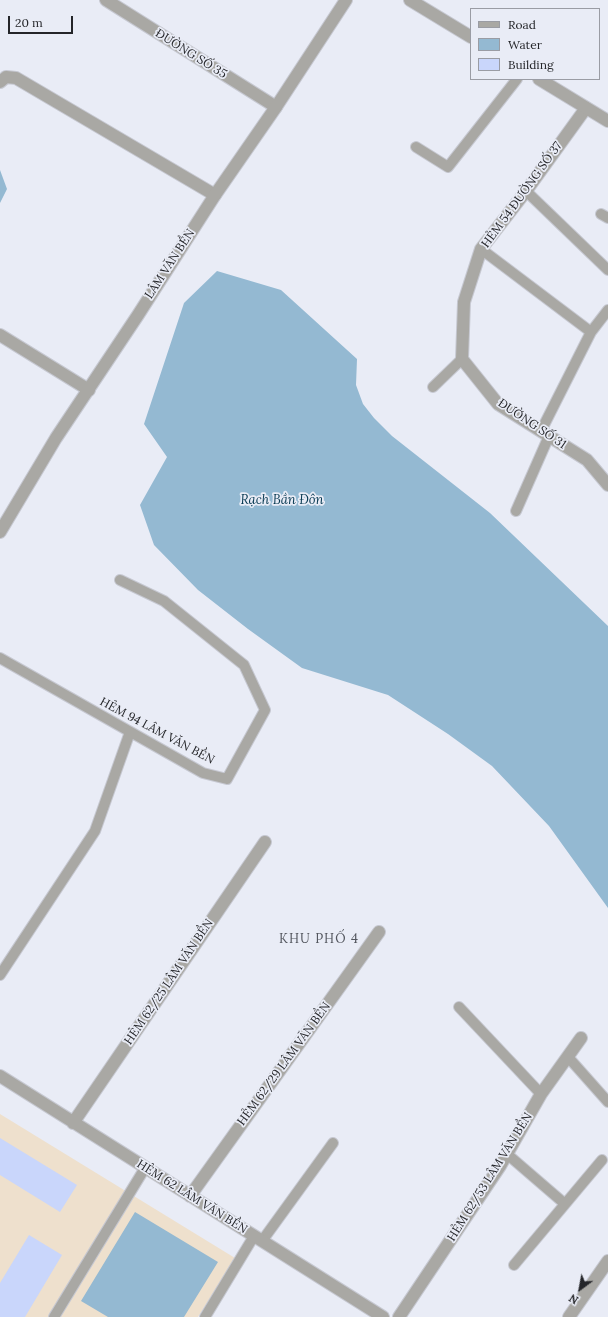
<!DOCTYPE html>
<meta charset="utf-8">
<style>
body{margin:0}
#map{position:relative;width:608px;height:1317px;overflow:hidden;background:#e9ecf6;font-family:Lora,serif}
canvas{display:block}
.legend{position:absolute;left:470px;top:8px;width:130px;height:72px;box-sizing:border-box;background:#e9ecf6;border:1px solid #9a9ca4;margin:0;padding:5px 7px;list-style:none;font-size:12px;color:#242529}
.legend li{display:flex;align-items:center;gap:8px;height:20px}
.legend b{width:20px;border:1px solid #9a9ca4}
.north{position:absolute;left:560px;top:1269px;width:40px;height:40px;-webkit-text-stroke:3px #e9ecf6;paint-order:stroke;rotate:212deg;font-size:11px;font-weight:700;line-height:16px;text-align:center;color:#242529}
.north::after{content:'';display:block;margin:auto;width:14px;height:18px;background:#242529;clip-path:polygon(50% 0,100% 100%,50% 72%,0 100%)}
.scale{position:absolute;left:8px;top:16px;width:65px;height:18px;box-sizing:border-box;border:2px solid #242529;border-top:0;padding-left:5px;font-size:12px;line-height:14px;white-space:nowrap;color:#242529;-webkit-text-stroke:3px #e9ecf6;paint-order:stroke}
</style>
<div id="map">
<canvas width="608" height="1317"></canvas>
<ul class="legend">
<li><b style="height:5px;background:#a9a8a4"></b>Road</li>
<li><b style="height:11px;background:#94b9d2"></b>Water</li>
<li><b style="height:11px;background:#c9d6fb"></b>Building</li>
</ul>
<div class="north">N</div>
<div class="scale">20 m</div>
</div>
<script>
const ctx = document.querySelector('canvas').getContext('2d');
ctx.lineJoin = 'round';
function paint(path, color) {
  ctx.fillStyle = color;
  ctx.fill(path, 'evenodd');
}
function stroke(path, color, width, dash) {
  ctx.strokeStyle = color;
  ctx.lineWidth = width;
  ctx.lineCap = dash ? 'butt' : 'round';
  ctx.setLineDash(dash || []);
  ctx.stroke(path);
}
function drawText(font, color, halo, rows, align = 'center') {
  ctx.font = font + ' Lora,serif';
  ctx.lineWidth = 3.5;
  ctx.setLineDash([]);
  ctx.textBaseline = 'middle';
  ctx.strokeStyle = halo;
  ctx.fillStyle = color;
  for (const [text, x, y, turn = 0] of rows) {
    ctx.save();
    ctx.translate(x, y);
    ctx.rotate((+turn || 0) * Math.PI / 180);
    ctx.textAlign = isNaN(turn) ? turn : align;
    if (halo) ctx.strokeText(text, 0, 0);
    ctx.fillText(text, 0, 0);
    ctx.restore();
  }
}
const education = new Path2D(`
 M0,1114L235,1258L198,1317H0Z`);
const water = new Path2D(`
 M0,170L7,189L0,203Z
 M217,271L281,290L357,359L356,385L363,404L374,418L392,436L490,513L608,626V908L549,826L492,766L448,734L388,695L302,668L248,629L198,590L154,545L140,505L167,457L144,424L184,303Z
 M135,1212L218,1262L184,1317H108L81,1301Z`);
const building = new Path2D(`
 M0,1138L77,1185L60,1212L0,1175Z
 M29,1235L62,1255L25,1317H0V1283Z`);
const service = new Path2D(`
 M416,147L448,167L517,79
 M526,191L608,270
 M601,214L608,218
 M481,249L591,332L541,431
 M591,332L608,310
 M433,387L462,359
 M516,511L549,436
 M0,658L203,773L227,779L265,710L244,665L164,601L120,580
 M0,975L95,831L130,732
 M459,1007L541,1094
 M568,1057L608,1102
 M507,1154L565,1204
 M262,1241L333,1143
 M514,1265L602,1160
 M54,1317L145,1168
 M205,1317L254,1236`);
const minor = new Path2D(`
 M106,0L276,107
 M0,82L6,77L16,78L215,195
 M586,108L526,191L481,249L464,302L462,359L498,404L587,460L608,485
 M0,335L89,390
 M0,1076L383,1317
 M73,1123L265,842
 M190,1196L379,932
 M399,1317L500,1166L541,1094L581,1038
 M569,1317L608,1261`);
const tertiary = new Path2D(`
 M410,0L471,37
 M539,79L608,121
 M0,532L56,438L138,315L215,195L276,107L346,0`);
const streetNames = [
 ["ĐƯỜNG SỐ 35",191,54,32],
 ["HẺM 54 ĐƯỜNG SỐ 37",522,195,-54],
 ["LÂM VĂN BỀN",170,264,-57],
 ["ĐƯỜNG SỐ 31",532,424,34],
 ["HẺM 94 LÂM VĂN BỀN",157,731,28],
 ["HẺM 62/25 LÂM VĂN BỀN",169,982,-56],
 ["HẺM 62/29 LÂM VĂN BỀN",284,1064,-54],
 ["HẺM 62/53 LÂM VĂN BỀN",490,1177,-58],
 ["HẺM 62 LÂM VĂN BỀN",192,1197,32]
];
const waterNames = [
 ["Rạch Bần Đôn",282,500]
];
const neighbourhoodNames = [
 ["KHU PHỐ 4",319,939]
];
paint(education, '#eee0cd');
paint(water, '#94b9d2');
paint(building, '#c9d6fb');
stroke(service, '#c6c8d1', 12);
stroke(minor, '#c6c8d1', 14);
stroke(tertiary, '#c6c8d1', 14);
stroke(service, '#a9a8a4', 10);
stroke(minor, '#a9a8a4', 12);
stroke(tertiary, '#a9a8a4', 12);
drawText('12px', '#242529', '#e9ecf6', streetNames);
drawText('italic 13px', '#073952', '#e9ecf6', waterNames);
ctx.letterSpacing = '1px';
drawText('13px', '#53565e', '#e9ecf6', neighbourhoodNames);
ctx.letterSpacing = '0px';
</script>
